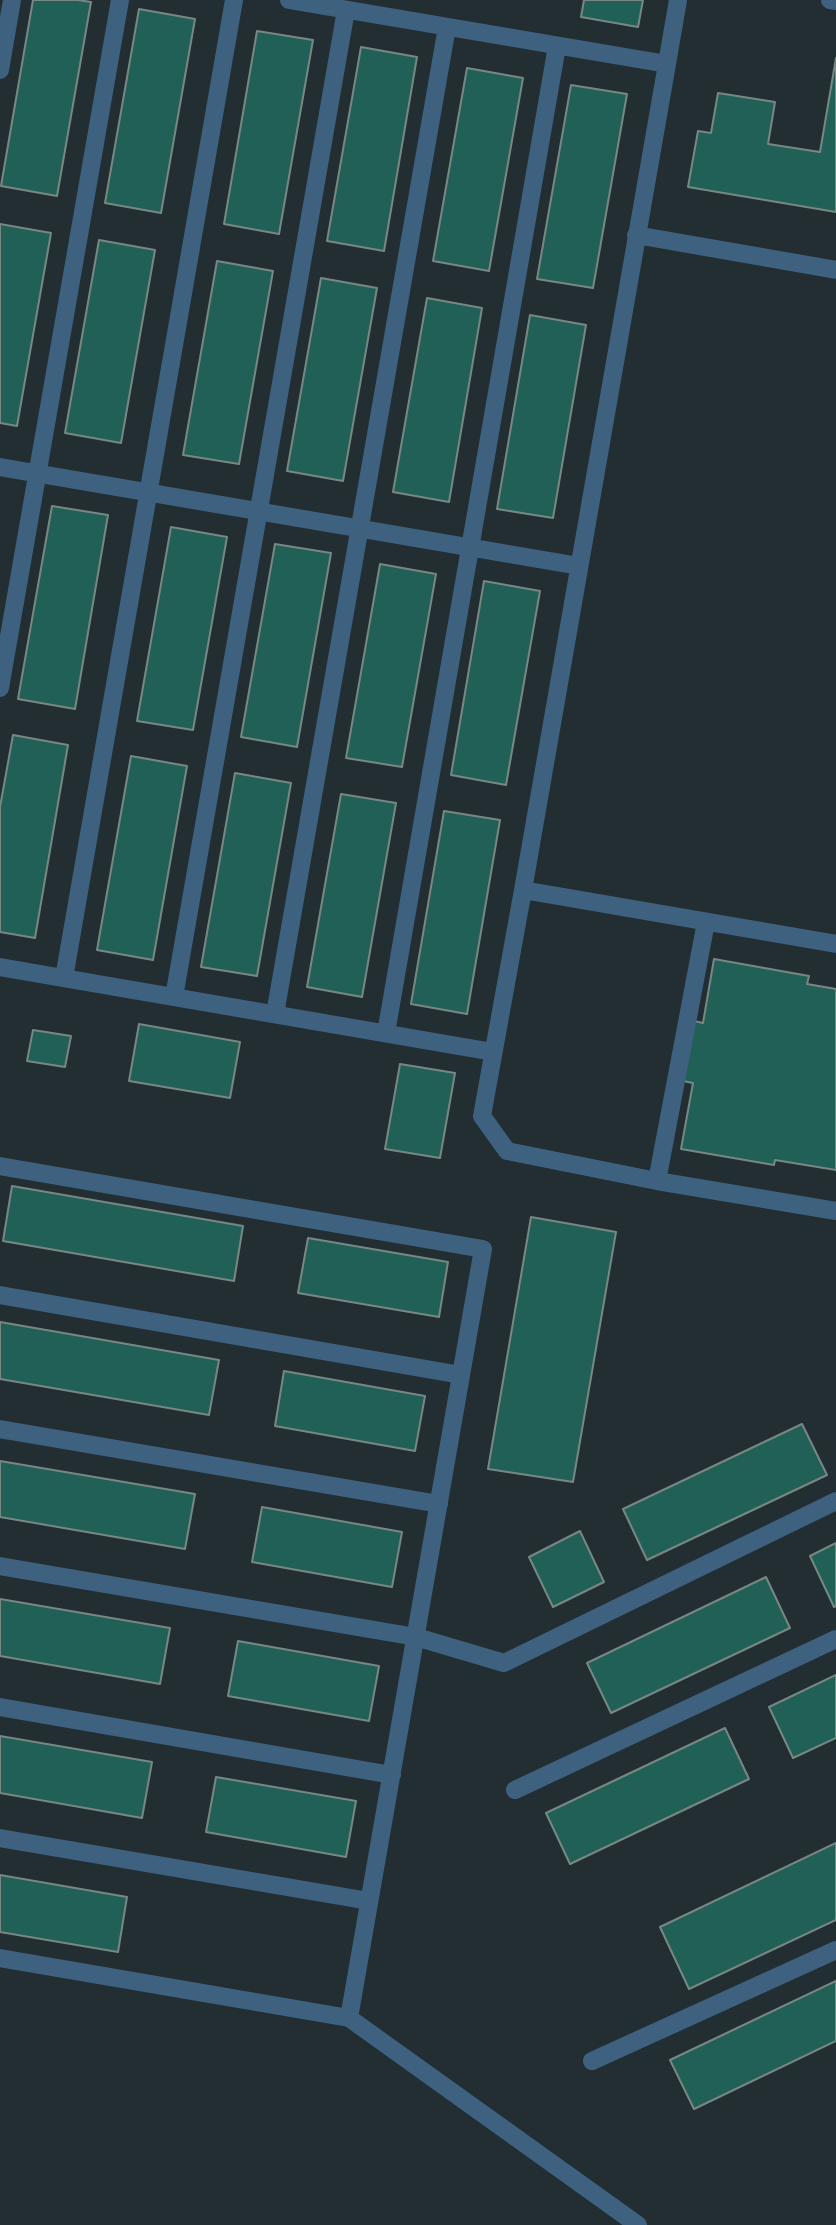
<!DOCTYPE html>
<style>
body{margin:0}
canvas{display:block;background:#222e31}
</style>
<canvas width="836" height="2225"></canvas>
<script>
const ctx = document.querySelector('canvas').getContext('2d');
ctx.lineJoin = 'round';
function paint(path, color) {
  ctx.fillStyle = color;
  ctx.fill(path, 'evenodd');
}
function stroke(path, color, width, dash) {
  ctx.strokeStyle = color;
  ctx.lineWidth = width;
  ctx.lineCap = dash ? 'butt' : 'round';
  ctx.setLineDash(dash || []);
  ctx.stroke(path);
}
const building = new Path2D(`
 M33,0H78L91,2L57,196L1,186Z
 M584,0H643L638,27L581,17Z
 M139,9L195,19L161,213L105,203Z
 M257,31L313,40L279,234L224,224Z
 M361,47L417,57L384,251L327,241Z
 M836,58V212L688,187L698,131L711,133L718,93L775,102L768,144L820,152Z
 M467,68L523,78L489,271L433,261Z
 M571,85L627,94L593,288L537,279Z
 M0,224L51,233L17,426L0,423Z
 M99,240L155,250L121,443L65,433Z
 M217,261L273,271L239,464L183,455Z
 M321,278L377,288L343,481L287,471Z
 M427,298L482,308L449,502L393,492Z
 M530,315L586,325L553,518L497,509Z
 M52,506L108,515L75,709L18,699Z
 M171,527L227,537L193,730L137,721Z
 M275,544L331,553L297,747L241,737Z
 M380,564L436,574L402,767L346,758Z
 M484,581L540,591L506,785L451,775Z
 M13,735L68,745L35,938L0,932V807Z
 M131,756L187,766L153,960L97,950Z
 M235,773L291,783L257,976L201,967Z
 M341,794L396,803L362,997L307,987Z
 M444,811L500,820L467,1014L411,1004Z
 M714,959L809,976L807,984L836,989V1170L775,1160L774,1165L681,1149L693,1083L683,1081L694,1021L703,1023Z
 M139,1024L240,1042L230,1098L129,1081Z
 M33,1030L71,1036L65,1067L27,1061Z
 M400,1064L455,1073L440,1158L385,1149Z
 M12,1186L243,1226L234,1281L3,1241Z
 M531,1217L616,1232L573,1482L488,1469Z
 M308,1238L448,1262L439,1317L298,1293Z
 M0,1322L219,1360L209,1415L0,1379Z
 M284,1371L425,1396L415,1451L275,1426Z
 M802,1424L827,1475L647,1560L623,1509Z
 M0,1461L195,1494L185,1549L0,1517Z
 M262,1507L402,1532L392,1587L252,1562Z
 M580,1531L604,1582L553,1607L529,1557Z
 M836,1543V1606L834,1607L810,1556Z
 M766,1577L790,1628L611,1713L587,1663Z
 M0,1599L170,1628L160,1684L0,1656Z
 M238,1641L379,1666L369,1721L228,1696Z
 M836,1675V1738L793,1758L769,1707Z
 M725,1728L749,1779L570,1864L546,1813Z
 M0,1736L152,1762L142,1818L0,1793Z
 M216,1777L356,1801L346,1857L206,1832Z
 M836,1843V1920L689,1989L660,1927Z
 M0,1875L127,1897L118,1952L0,1932Z
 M836,1981V2041L694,2109L670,2060Z`);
const service = new Path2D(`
 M289,0L667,64L523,890
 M830,0L836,1
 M667,64L678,0
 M0,70L12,0
 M636,235L836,270
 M0,467L579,566
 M0,688L120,0
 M706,922L657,1181L507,1151L482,1116L523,890L836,944
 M0,967L493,1052
 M64,978L234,0
 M174,997L346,10
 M275,1014L447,27
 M386,1033L557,46
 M0,1166L483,1249L349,2018L0,1958
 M657,1181L836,1211
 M0,1295L461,1375
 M0,1429L439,1504
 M0,1566L416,1637L504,1663L836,1501
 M0,1707L392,1775
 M515,1790L836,1639
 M0,1838L369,1901
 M349,2018L638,2225
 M592,2061L836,1950`);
paint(building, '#206057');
stroke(building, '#788783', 2);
stroke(service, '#3e6180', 18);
</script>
